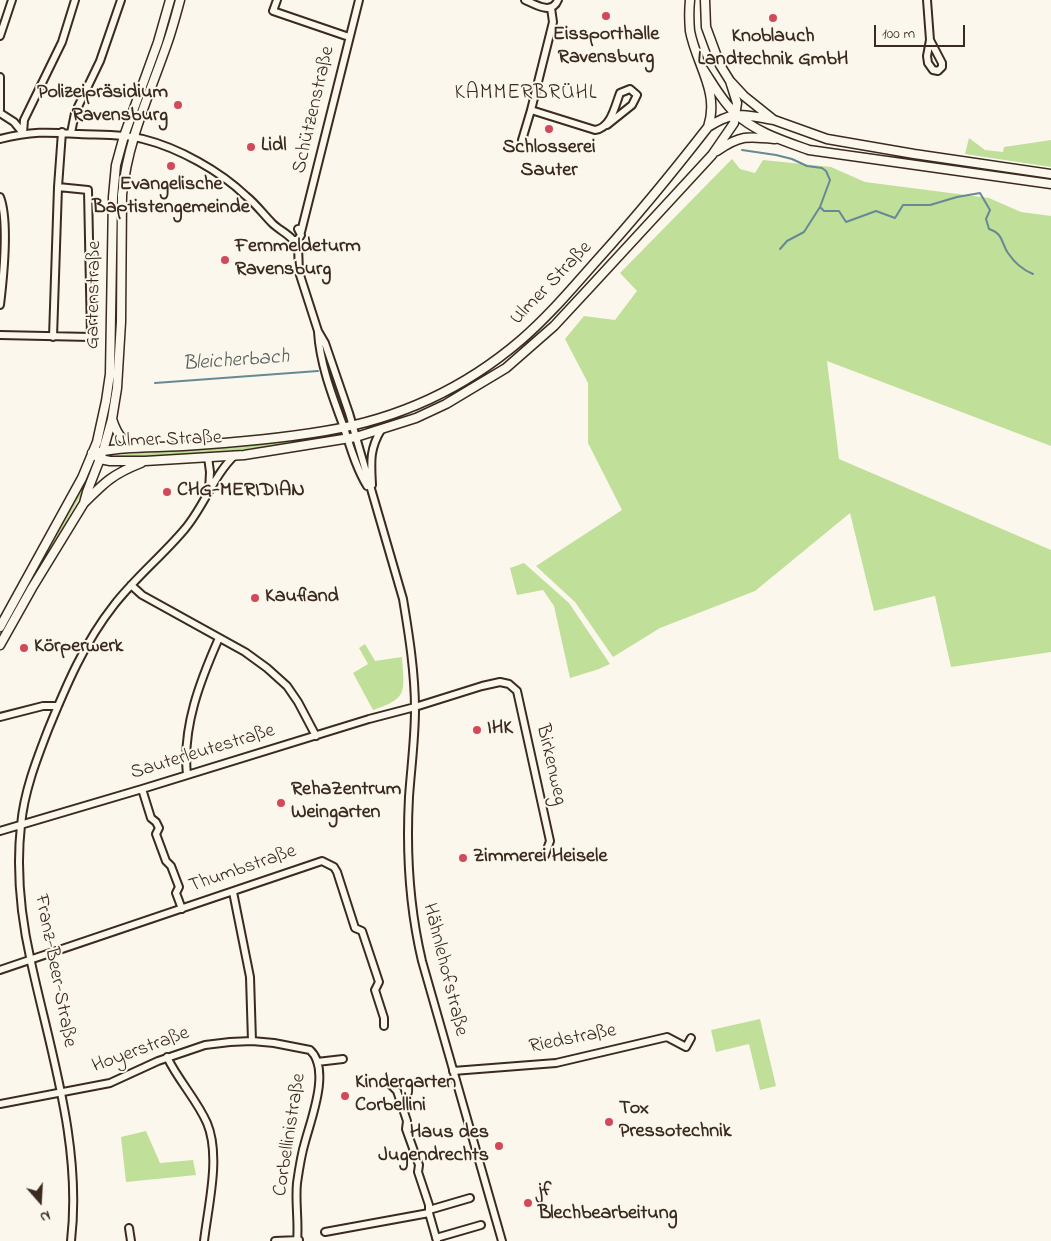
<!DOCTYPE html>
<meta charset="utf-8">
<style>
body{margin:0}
#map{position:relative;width:1051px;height:1241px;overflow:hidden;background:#fbf7ec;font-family:"Indie Flower",sans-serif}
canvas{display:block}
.north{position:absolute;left:15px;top:1176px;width:50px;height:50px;-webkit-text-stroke:4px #fbf7ec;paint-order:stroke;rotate:161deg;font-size:14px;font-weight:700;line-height:20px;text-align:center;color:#3b2a1e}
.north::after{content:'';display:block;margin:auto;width:18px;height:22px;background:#3b2a1e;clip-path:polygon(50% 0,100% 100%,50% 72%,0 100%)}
.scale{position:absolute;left:874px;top:25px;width:91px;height:22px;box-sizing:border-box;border:2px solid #3b2a1e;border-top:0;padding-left:6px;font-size:15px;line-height:18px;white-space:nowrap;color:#3b2a1e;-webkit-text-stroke:4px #fbf7ec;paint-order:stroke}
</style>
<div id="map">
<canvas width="1051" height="1241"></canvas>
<div class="north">N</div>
<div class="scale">100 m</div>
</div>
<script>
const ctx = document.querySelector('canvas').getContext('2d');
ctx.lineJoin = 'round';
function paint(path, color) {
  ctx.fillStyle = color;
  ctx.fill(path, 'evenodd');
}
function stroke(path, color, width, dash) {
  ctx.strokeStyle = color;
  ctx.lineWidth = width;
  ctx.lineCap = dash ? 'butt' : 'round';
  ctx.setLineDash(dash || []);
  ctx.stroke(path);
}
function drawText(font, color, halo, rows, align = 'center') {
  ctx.font = font + ' "Indie Flower",sans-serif';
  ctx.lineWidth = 4;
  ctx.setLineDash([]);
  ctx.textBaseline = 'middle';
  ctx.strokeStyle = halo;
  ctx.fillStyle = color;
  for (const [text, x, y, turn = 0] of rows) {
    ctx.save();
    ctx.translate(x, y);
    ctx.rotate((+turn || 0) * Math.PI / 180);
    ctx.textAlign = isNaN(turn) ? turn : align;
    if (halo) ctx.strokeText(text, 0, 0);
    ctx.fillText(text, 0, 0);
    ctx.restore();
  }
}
const green = new Path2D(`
 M969,138L985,150L1003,152L1004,147L1051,140V167L965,154Z
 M732,159L740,169L755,173L763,160L831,167L865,182L989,198L1021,212L1051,216V446L827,361L839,459L1051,550V652L951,667L935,596L874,611L850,513L755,591L660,628L613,657L575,602L536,566L622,510L588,443V383L565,339L584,316L615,320L637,291L620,273Z
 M321,342L344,409H343L327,366Z
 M322,435V437L274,446L237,450L115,459V455L239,446Z
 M92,469L85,488L0,639C0,626 17,603 23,591C46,552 69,513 88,472Z
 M524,563L569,603L610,664L599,669L570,678L554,606L543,590L517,595L510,568Z
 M365,644L375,661L402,657C404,692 409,698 373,710L353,673L368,664L359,648Z
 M760,1019L776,1086L760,1090L749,1044L716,1052L711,1030Z
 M146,1131L160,1163L193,1160L196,1175L126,1182L121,1137Z`);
const stream = new Path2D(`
 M742,150L776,155L792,159L807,166L822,168L826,171L830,180L820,207L824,211H839L846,222L876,211L895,218L903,205H930L957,197L980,193L990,210L986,219L989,229C1004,234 1001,243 1008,253C1014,262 1023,270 1033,274
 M780,249L787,241L804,232L820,207
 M155,383L318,371`);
const minor = new Path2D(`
 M277,0L273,11L349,37
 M525,0C536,5 552,15 558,0
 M927,0L930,40L927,56L928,63L933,70L938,71L942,67V63L930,40
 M0,36L12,0
 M0,77V110
 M531,110L595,130C611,128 615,106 620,93L630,89L637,95L632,105L607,125
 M0,113L14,122L23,133
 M23,133L24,120L62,42L75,0
 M71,133L75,113L100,61L121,0
 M0,139C31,131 47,132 79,134C100,135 123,134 143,139C179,148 220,171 246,196C256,204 263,214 272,223C279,230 287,233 293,240H298
 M522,140L531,110L553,22L551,8
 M0,197C9,220 3,280 0,305
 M298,229L301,235L298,240V246L299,272L318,331L325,343L349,413L403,599C409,635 415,673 415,709C415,739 411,768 409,797C406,853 409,906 422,961L502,1241
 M301,232L359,0
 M318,332C320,364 332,395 343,425C350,446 356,468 367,486
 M0,335L91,337L88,190L58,187
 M53,337L58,187L62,132
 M208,457L210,472L209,491
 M372,485C371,463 369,450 381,430
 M131,585L142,595L245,652L267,668L287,686L298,702L316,736
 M0,717L43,706H58
 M187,775C182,727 200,681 219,638
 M142,789L151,818L156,822L159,828L156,834L166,861L171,866L179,887L176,893L182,909
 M0,831L142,789L369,719L415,707L482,686L500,682L509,684L517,691L550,841L545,855
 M233,892L250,977L252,1041
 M0,970L322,861L334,867L337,872L355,928L362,931L379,982L375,990L384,1018V1026
 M167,1057C178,1080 197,1100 207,1123C221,1156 208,1206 204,1241
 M317,1062L343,1059
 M453,1071L556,1063L667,1037L686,1047L691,1038
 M390,1084L397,1091L407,1121L406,1129L419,1165L418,1172L429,1205V1213L437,1241
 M0,1104L110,1083L158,1061L205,1045L230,1042L252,1041L274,1043L310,1050C331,1069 311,1119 305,1142C301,1155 299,1169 297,1183C295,1203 299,1222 297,1241
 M429,1210L470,1198
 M129,1228L131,1241
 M325,1232L429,1213
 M436,1238L481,1225
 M71,1241C82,1146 51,1054 31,962C21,918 16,870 21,825C24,792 36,761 48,730C66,686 84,643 114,605C135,578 162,556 184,530C204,507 213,476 235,455
 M275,1241L299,1240`);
const major = new Path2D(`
 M690,0C689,10 689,20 690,31C696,64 720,92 708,127
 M703,69C713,84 722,101 735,113C755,132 784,141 809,150L1051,184
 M731,82L744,96L774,120L827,139L914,154L1051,174
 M717,151C740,135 748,136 775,139
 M112,419C119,440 123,442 144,444
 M92,453L100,459L110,461H145L244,455L356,437L416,418L446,404L506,368L554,326L593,284L712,155L734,123L737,103L730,81L720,65L706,27L705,0
 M92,453C122,447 153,447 183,446C230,443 278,439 325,431C398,419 465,388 521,340C550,315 574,286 599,258C637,216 673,172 708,127C736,109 743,115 774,120
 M84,503C105,482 113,474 141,463
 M0,627L82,478L97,442L106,401L110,374L113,197L116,165L124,136L158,42L170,0
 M0,645L32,588L84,503L87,492L103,451L112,419L117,388L121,322L122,195C128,139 149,96 167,44C172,30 176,15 180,0`);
const markers = [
 [606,16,5,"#d1495b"],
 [773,18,5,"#d1495b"],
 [178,105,5,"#d1495b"],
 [549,129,5,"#d1495b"],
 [251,147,5,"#d1495b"],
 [171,166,5,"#d1495b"],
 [225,260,5,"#d1495b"],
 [167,492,5,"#d1495b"],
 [255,598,5,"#d1495b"],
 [24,648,5,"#d1495b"],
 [477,730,5,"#d1495b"],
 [281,803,5,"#d1495b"],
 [463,858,5,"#d1495b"],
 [345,1096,5,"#d1495b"],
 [609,1122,5,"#d1495b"],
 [499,1146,5,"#d1495b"],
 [528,1203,5,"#d1495b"]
];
const poiNames = [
 ["Eissporthalle",606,36,"center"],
 ["Ravensburg",606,59,"center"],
 ["Knoblauch",773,38,"center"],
 ["Landtechnik GmbH",773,61,"center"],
 ["Polizeipräsidium",168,94,"right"],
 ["Ravensburg",168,117,"right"],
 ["Lidl",261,147],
 ["Schlosserei",549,149,"center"],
 ["Sauter",549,172,"center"],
 ["Evangelische",171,186,"center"],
 ["Baptistengemeinde",171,209,"center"],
 ["Fernmeldeturm",235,248],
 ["Ravensburg",235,271],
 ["CHG-MERIDIAN",177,492],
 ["Kaufland",265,598],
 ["Körperwerk",34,648],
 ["IHK",487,730],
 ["RehaZentrum",291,791],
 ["Weingarten",291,814],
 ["Zimmerei Heisele",473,858],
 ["Kindergarten",355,1084],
 ["Corbellini",355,1107],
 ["Tox",619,1110],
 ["Pressotechnik",619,1133],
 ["Haus des",489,1134,"right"],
 ["Jugendrechts",489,1157,"right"],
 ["jf",538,1192],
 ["Blechbearbeitung",538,1215]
];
const streetNames = [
 ["Schützenstraße",315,110,-77],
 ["Ulmer Straße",552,284,-46],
 ["Gartenstraße",95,295,-89],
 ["Ulmer Straße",168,441,-2],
 ["Sauterleutestraße",203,753,-17],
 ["Birkenweg",550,765,77],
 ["Thumbstraße",243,870,-19],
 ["Hähnlehofstraße",444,970,76],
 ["Franz-Beer-Straße",54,971,79],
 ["Riedstraße",573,1040,-11],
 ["Hoyerstraße",141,1051,-20],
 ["Corbellinistraße",291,1135,-81]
];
const neighbourhoodNames = [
 ["KAMMERBRÜHL",526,95]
];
const waterNames = [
 ["Bleicherbach",236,362,-4]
];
paint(green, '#c0df98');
stroke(stream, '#668995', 2);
stroke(minor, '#3b2a1e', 10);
stroke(major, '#3b2a1e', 11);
stroke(minor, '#fbf7ec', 6);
stroke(major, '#fbf7ec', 8);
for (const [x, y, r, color] of markers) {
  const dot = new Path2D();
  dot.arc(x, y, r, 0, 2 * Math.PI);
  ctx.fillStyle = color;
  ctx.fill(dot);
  stroke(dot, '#fbf7ec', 2);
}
drawText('bold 20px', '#3b2a1e', '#fbf7ec', poiNames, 'left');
drawText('20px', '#3b2a1e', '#fbf7ec', streetNames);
ctx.letterSpacing = '1px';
drawText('21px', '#3b2a1e', '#fbf7ec', neighbourhoodNames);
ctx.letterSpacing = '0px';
drawText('italic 21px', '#515959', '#fbf7ec', waterNames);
</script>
